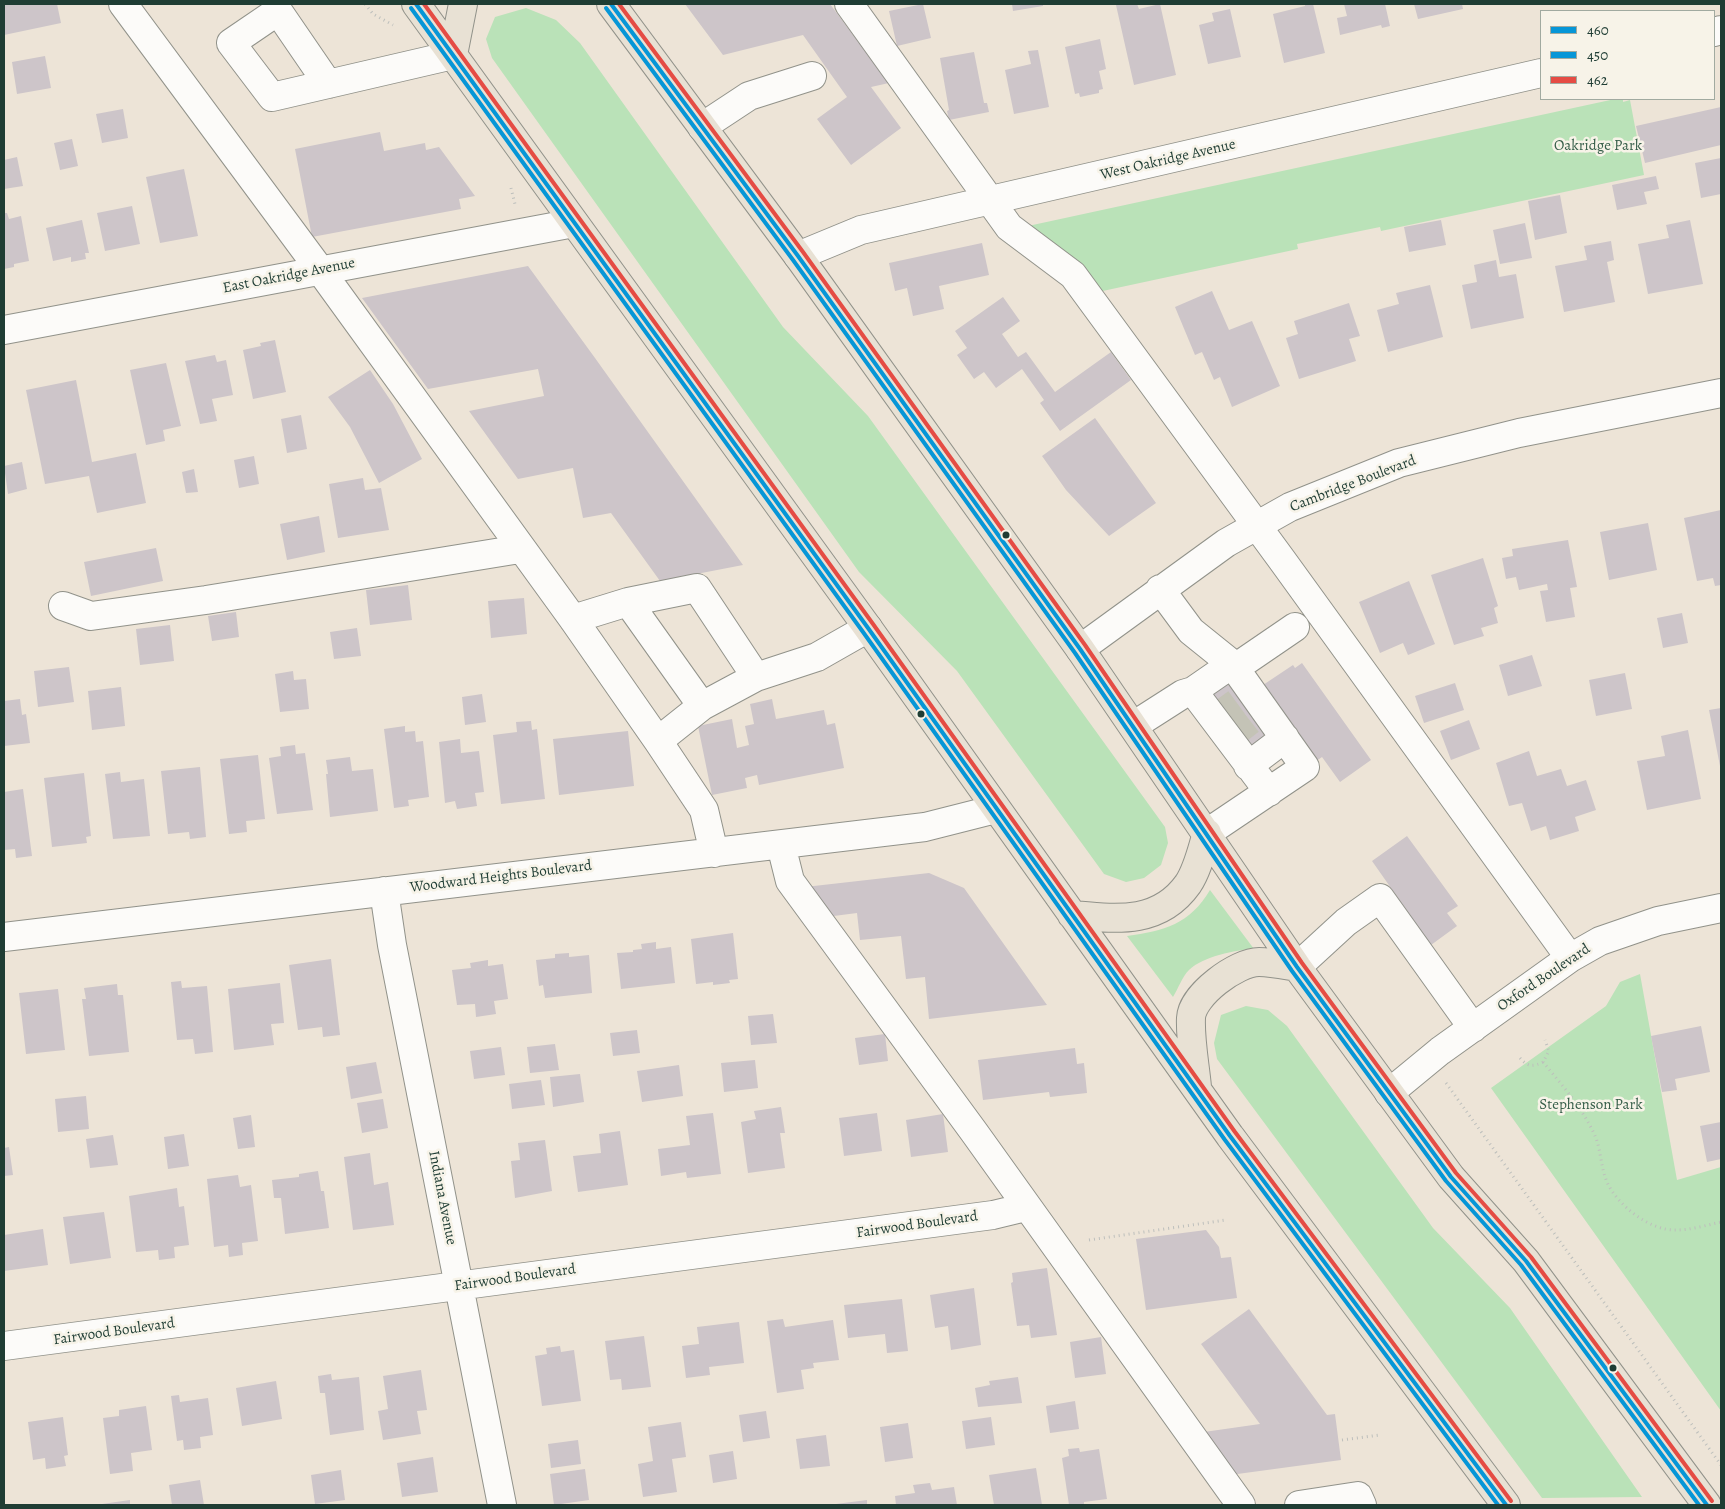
<!DOCTYPE html>
<style>
body{margin:0}
#map{position:relative;width:1725px;height:1509px;overflow:hidden;background:#ede4d7;font-family:Alegreya,serif}
canvas{display:block}
.frame{position:absolute;inset:0;border:5px solid #1f3d34;pointer-events:none}
.legend{position:absolute;left:1540px;top:10px;width:175px;height:90px;box-sizing:border-box;background:#f7f3e8;border:1px solid #a1aaa0;margin:0;padding:6px 9px;list-style:none;font-size:15px;color:#1f3d34}
.legend li{display:flex;align-items:center;gap:10px;height:25px}
.legend b{width:25px;border:1px solid #a1aaa0}
</style>
<div id="map">
<canvas width="1725" height="1509"></canvas>
<div class="frame"></div>
<ul class="legend">
<li><b style="height:6px;background:#0696d7"></b>460</li>
<li><b style="height:6px;background:#0696d7"></b>450</li>
<li><b style="height:6px;background:#e54c44"></b>462</li>
</ul>
</div>
<script>
const ctx = document.querySelector('canvas').getContext('2d');
ctx.lineJoin = 'round';
function paint(path, color) {
  ctx.fillStyle = color;
  ctx.fill(path, 'evenodd');
}
function stroke(path, color, width, dash) {
  ctx.strokeStyle = color;
  ctx.lineWidth = width;
  ctx.lineCap = dash ? 'butt' : 'round';
  ctx.setLineDash(dash || []);
  ctx.stroke(path);
}
function drawText(font, color, halo, rows, align = 'center') {
  ctx.font = font + ' Alegreya,serif';
  ctx.lineWidth = 5;
  ctx.setLineDash([]);
  ctx.textBaseline = 'middle';
  ctx.strokeStyle = halo;
  ctx.fillStyle = color;
  for (const [text, x, y, turn = 0] of rows) {
    ctx.save();
    ctx.translate(x, y);
    ctx.rotate((+turn || 0) * Math.PI / 180);
    ctx.textAlign = isNaN(turn) ? turn : align;
    if (halo) ctx.strokeText(text, 0, 0);
    ctx.fillText(text, 0, 0);
    ctx.restore();
  }
}
const green = new Path2D(`
 M526,8L556,20L580,43L783,327L868,416L1165,827L1168,843L1161,865L1144,878L1126,882L1104,874L957,671L859,572L492,58L486,39L495,17Z
 M1615,99H1623V102L1630,100L1644,175L1381,231L1380,227L1297,244L1298,249L1098,292L1028,226Z
 M1210,890L1254,949C1235,950 1204,956 1189,970C1182,977 1178,989 1173,997L1127,936C1164,931 1190,924 1210,890Z
 M1640,974L1677,1180L1721,1167V1411L1491,1088L1606,1006L1620,982Z
 M1246,1006L1268,1010L1287,1026L1433,1228L1510,1308L1642,1497L1542,1498L1217,1059L1214,1043L1221,1015Z`);
const building = new Path2D(`
 M4,4H57L61,23L4,35Z
 M685,4H830L889,83L871,87L901,128L851,165L817,119L847,97L803,35L723,55Z
 M923,4L931,38L897,46L889,11Z
 M1012,4H1043V6L1013,11Z
 M1121,4H1137L1139,9L1160,4L1176,75L1134,85L1116,5Z
 M1305,4H1313L1325,53L1284,63L1273,14L1305,6Z
 M1344,4H1385L1390,26L1382,28L1381,25L1340,35L1337,18L1347,16Z
 M1414,4H1462L1463,9L1418,19Z
 M1230,9L1241,57L1208,64L1199,25L1214,21L1212,13Z
 M1100,39L1106,69L1099,71L1103,89L1099,90V93L1080,97L1079,93L1075,94L1065,47Z
 M1038,50L1049,107L1014,114L1005,70L1031,64L1028,51Z
 M974,52L984,103H987L989,112L949,120L947,111L949,110L940,58Z
 M45,56L51,88L17,94L12,62Z
 M1721,107V145L1645,163L1636,126Z
 M123,109L128,138L102,143L96,114Z
 M380,132L384,151L425,143L426,150L439,147L475,196L459,199L461,209L312,237L295,149Z
 M72,139L78,166L60,170L54,143Z
 M17,157L23,186L4,189V160Z
 M1721,158V194L1701,198L1695,163Z
 M184,169L198,236L160,243L146,177Z
 M1656,176L1659,189L1644,192L1647,204L1617,210L1612,185Z
 M1560,195L1567,233L1535,240L1528,201Z
 M132,206L140,244L105,251L97,213Z
 M4,213H7L9,219L21,216L29,261L14,264V267L4,269Z
 M82,220L89,253H85L86,259L71,262V257L53,261L46,228Z
 M1441,220L1446,245L1409,252L1404,227Z
 M1690,220L1703,284L1648,294L1638,244L1669,238L1666,225Z
 M1525,223L1532,258L1500,264L1493,230Z
 M1611,241L1614,260L1607,262L1615,302L1564,312L1555,266L1587,260L1584,246Z
 M982,243L989,275L939,286L944,309L913,316L907,288L895,291L889,263Z
 M1496,260L1499,277L1516,274L1524,318L1471,329L1462,285L1477,282L1474,265Z
 M528,266L595,358L743,565L660,581L611,513L583,518L573,468L518,479L469,411L544,396L538,369L428,389L362,298Z
 M1430,285L1443,337L1388,352L1377,310L1399,304L1396,293Z
 M1212,291L1229,330L1252,321L1280,386L1232,407L1220,377L1214,380L1202,352L1195,355L1175,307Z
 M1003,297L1020,321L1002,334L1018,357L1026,352L1055,392L1111,352L1131,380L1060,431L1040,403L1044,400L1022,369L996,388L984,372L974,379L957,355L967,348L955,331Z
 M1349,303L1360,336L1349,339L1356,361L1299,379L1286,338L1298,334L1294,321Z
 M275,340L286,392L253,399L243,350L261,346L260,343Z
 M215,355L217,362L226,360L233,395L212,399L217,421L200,424L185,361Z
 M166,363L181,426L163,430L165,441L146,445L130,370Z
 M370,370L393,404L422,459L379,483L350,427L328,397Z
 M76,380L92,462L136,453L146,503L97,513L89,476L45,484L26,390Z
 M301,415L307,449L287,453L281,419Z
 M1095,418L1156,503L1109,536L1066,490L1042,456Z
 M254,456L259,484L239,488L234,460Z
 M22,462L27,489L8,494L4,466Z
 M194,469L198,492L186,493L182,472Z
 M363,478L365,490L381,488L389,530L338,538L329,484Z
 M1721,510V585L1715,586L1713,578L1697,581L1684,518Z
 M319,516L325,552L287,560L280,524Z
 M1648,523L1657,570L1609,580L1600,532Z
 M1568,540L1577,587L1570,588L1575,617L1546,622L1540,591L1548,590L1547,584L1519,590L1516,577L1506,579L1502,558L1513,556L1512,549Z
 M156,548L163,581L91,596L84,562Z
 M1483,558L1498,606L1494,608L1498,623L1481,628L1484,636L1454,645L1431,575Z
 M1409,581L1435,644L1408,655L1403,643L1380,653L1359,602Z
 M408,585L412,620L370,625L366,590Z
 M524,598L527,634L491,638L488,601Z
 M236,612L239,637L212,641L208,616Z
 M1682,613L1688,643L1663,648L1657,618Z
 M170,625L174,661L140,665L136,629Z
 M357,628L361,656L334,659L330,632Z
 M1532,655L1542,686L1508,696L1499,665Z
 M1302,663L1371,760L1340,782L1322,757L1315,762L1257,689L1293,665L1295,668Z
 M69,667L74,702L38,707L34,671Z
 M293,671L294,680L306,679L309,709L280,712L275,674Z
 M1234,671L1281,736L1252,758L1204,692Z
 M1625,673L1632,709L1596,716L1589,680Z
 M1455,683L1464,710L1424,723L1415,696Z
 M121,687L125,726L92,730L88,691Z
 M482,694L486,722L465,725L462,697Z
 M20,699L22,715L26,714L30,743L4,746V701Z
 M772,699L776,719L824,710L827,725L835,723L844,768L759,785L757,775L745,778L747,788L712,795L698,726L732,719L737,748L749,745L745,726L754,724L750,704Z
 M1721,708V766H1720L1709,710Z
 M1469,720L1480,749L1451,760L1440,731Z
 M531,721L532,730L537,729L545,799L501,804L493,735L517,732L516,722Z
 M405,726V732L415,731L416,742L423,741L429,797L408,800L409,806L394,808L384,729Z
 M1688,730L1701,799L1647,810L1637,761L1665,756L1661,736Z
 M628,731L634,786L559,795L553,739Z
 M460,739L461,753L479,751L484,792L475,793L477,806L457,809L455,801L445,803L439,742Z
 M295,745L296,754L305,753L313,810L277,814L269,758L281,756L280,747Z
 M1529,751L1537,776L1561,769L1567,786L1586,780L1596,810L1575,817L1579,831L1550,840L1546,826L1531,831L1522,803L1509,806L1496,763Z
 M258,755L265,819L246,821L247,832L229,834L220,759Z
 M350,757L352,771L373,769L378,811L330,817L326,774H328L326,760Z
 M200,767L206,837L190,839L189,832L168,834L161,771Z
 M120,772L121,782L144,779L150,836L113,839L105,774Z
 M84,773L91,836L86,837L87,843L52,847L44,778Z
 M23,789L32,856L16,858L15,849L4,850V792Z
 M1407,836L1458,906L1447,913L1457,926L1431,945L1372,861Z
 M929,873L964,888L1047,1005L929,1019L925,977L906,979L901,936L860,940L857,913L826,917L805,887Z
 M733,933L738,979L729,980L730,983L713,985V982L696,984L691,939Z
 M656,942V949L671,947L675,983L621,989L617,953L633,952V950L642,949L641,944Z
 M569,953V957L589,955L592,993L545,998L543,985L539,986L536,960L555,958V954Z
 M331,959L340,1035L323,1037L322,1027L298,1030L289,965Z
 M488,960V966L503,964L508,999L494,1001L496,1014L476,1017L475,1004L457,1005L452,970L471,968L470,963Z
 M181,981L182,988L207,986L213,1052L195,1054L193,1039L177,1040L171,982Z
 M280,983L284,1023L271,1024L274,1045L234,1050L228,989Z
 M117,984L118,995H123L129,1052L89,1056L82,999H86L84,988Z
 M58,989L65,1050L26,1054L19,993Z
 M773,1014L777,1043L751,1045L748,1016Z
 M1701,1026L1710,1072L1675,1079L1677,1090L1662,1092L1651,1036Z
 M637,1030L640,1053L613,1056L610,1033Z
 M885,1034L888,1061L859,1065L855,1038Z
 M555,1044L559,1070L530,1073L527,1047Z
 M501,1047L505,1075L474,1079L470,1051Z
 M1075,1048L1077,1064L1084,1063L1087,1093L1050,1097L1049,1092L983,1100L978,1060Z
 M755,1060L758,1088L724,1092L721,1063Z
 M376,1062L382,1093L351,1099L346,1067Z
 M679,1065L683,1096L642,1102L637,1071Z
 M580,1074L584,1102L553,1107L550,1077Z
 M541,1080L545,1105L512,1109L509,1084Z
 M86,1096L89,1129L58,1132L55,1099Z
 M383,1099L388,1128L362,1133L357,1103Z
 M781,1107L785,1133H780L785,1168L748,1173L741,1122L756,1119L754,1111Z
 M713,1113L721,1174L687,1178L686,1172L661,1176L658,1149L690,1145L686,1116Z
 M877,1113L882,1151L844,1156L839,1118Z
 M943,1114L948,1152L911,1157L906,1120Z
 M251,1115L255,1147L238,1149L233,1118Z
 M1721,1122V1159L1707,1162L1700,1126Z
 M620,1131L628,1185L578,1192L573,1156L601,1153L599,1134Z
 M184,1134L189,1166L168,1169L164,1137Z
 M113,1135L118,1165L90,1168L86,1139Z
 M545,1140L552,1191L515,1198L511,1161L520,1160L518,1143Z
 M9,1147L13,1175L4,1176V1148Z
 M370,1153L374,1185L388,1182L394,1225L353,1230L344,1157Z
 M318,1171L321,1191H324L329,1228L285,1234L281,1198H274L272,1180L299,1177V1174Z
 M238,1175L240,1187L251,1185L258,1241L242,1243L243,1255L229,1257L228,1245L214,1247L207,1179Z
 M177,1188L179,1207L184,1206L189,1245L174,1247L175,1258L159,1260L158,1250L136,1252L129,1196Z
 M104,1212L111,1258L70,1264L63,1217Z
 M43,1229L48,1265L4,1271V1235Z
 M1206,1230L1219,1247L1221,1258L1231,1257L1237,1298L1146,1310L1136,1239Z
 M1047,1268L1057,1335L1031,1338L1029,1325L1017,1326L1011,1283L1013,1282L1012,1273Z
 M974,1288L981,1345L951,1350L948,1326L935,1328L930,1295Z
 M902,1299L908,1351L887,1353L885,1334L848,1338L844,1305Z
 M1249,1309L1327,1415L1335,1414L1341,1460L1230,1475L1204,1432L1260,1424L1201,1344Z
 M783,1319L785,1327L833,1320L839,1360L813,1363L814,1368L801,1370L804,1389L777,1393L767,1321Z
 M739,1322L744,1363L709,1367L710,1375L686,1378L682,1346L699,1344L697,1327Z
 M644,1336L651,1387L622,1390L621,1379L610,1380L605,1341Z
 M1101,1337L1106,1374L1075,1378L1070,1342Z
 M560,1346L561,1352L574,1350L581,1401L542,1406L535,1356L547,1354L546,1348Z
 M421,1370L427,1410L417,1411L421,1434L383,1440L378,1411L388,1409L383,1376Z
 M331,1374L332,1380L359,1377L364,1430L330,1435L325,1393H320L318,1376Z
 M1018,1377L1022,1403L978,1407L975,1388L990,1385L989,1381Z
 M276,1381L282,1419L242,1426L236,1388Z
 M179,1395L180,1402L208,1398L213,1435L200,1437L201,1448L184,1450L183,1440L177,1441L171,1396Z
 M1075,1401L1079,1429L1050,1433L1046,1406Z
 M146,1406L152,1450L131,1453L133,1471L110,1474L103,1418L119,1416V1410Z
 M766,1411L770,1438L743,1442L739,1415Z
 M63,1417L68,1455L64,1456L66,1466L46,1469L45,1458L33,1460L28,1422Z
 M991,1417L995,1445L966,1449L962,1421Z
 M681,1422L686,1457L672,1459L677,1492L643,1497L638,1464L653,1461L648,1427Z
 M908,1423L913,1458L885,1462L880,1427Z
 M826,1435L830,1466L800,1469L796,1439Z
 M578,1440L581,1464L551,1468L548,1444Z
 M1079,1448L1080,1452L1099,1449L1107,1499L1084,1502V1505H1069L1062,1458L1069,1456L1068,1449Z
 M733,1451L737,1479L713,1483L709,1455Z
 M433,1457L438,1492L402,1497L397,1463Z
 M1036,1468L1042,1505H994L989,1475Z
 M585,1469L589,1500L554,1505L550,1474Z
 M341,1470L345,1500L315,1504L311,1475Z
 M200,1480L204,1505H172L169,1485Z
 M930,1483L932,1490L954,1487L957,1505H896L895,1496L915,1493L913,1485Z
 M130,1500V1505H102V1504Z
 M867,1500V1505H836V1504Z`);
const minorTunnel = new Path2D(`
 M1214,719L1251,692
 M1228,738L1264,710`);
const path = new Path2D(`
 M365,4L373,14L393,25
 M511,188L515,204
 M1520,1058C1528,1067 1533,1067 1543,1062L1549,1051L1545,1040
 M1543,1062C1562,1085 1584,1110 1596,1138C1601,1152 1601,1168 1607,1182C1617,1205 1650,1231 1676,1230C1691,1230 1707,1225 1721,1222
 M1446,1083L1721,1465
 M1089,1240L1226,1220
 M1342,1440L1380,1435`);
const minor = new Path2D(`
 M123,4L320,270L573,619L658,741L704,810L714,853
 M849,4L1009,227L1073,275L1282,560L1570,958
 M1714,32L1721,30
 M328,84L278,11L231,43L272,97L453,55
 M702,127L749,96L812,76
 M798,256L861,230L1541,73
 M4,330L574,223
 M1160,589L1191,631L1232,664L1305,767L1207,833
 M628,602L702,706
 M63,606L91,616L206,600L520,549
 M573,619L628,602L697,588L756,677L817,657L868,628
 M1080,649L1226,543L1290,507L1399,463L1519,433L1721,393
 M1235,668L1295,627
 M1193,691L1232,664
 M1133,726L1183,694L1193,691L1269,792
 M658,741L702,706L756,677
 M1248,766L1285,738
 M781,845L790,881L974,1132L1241,1505
 M384,891L392,945L502,1505
 M4,937L925,827L996,809
 M1297,967L1346,922L1380,898L1473,1028
 M1389,1093L1440,1051L1570,958L1600,941L1658,921L1721,908
 M4,1346L993,1215L1026,1207
 M1299,1505L1358,1496L1362,1505`);
const major = new Path2D(`
 M416,4L868,628L1230,1136L1506,1505
 M611,4L798,256L1080,649L1297,967L1451,1177L1526,1261L1707,1505
 M453,55L463,4
 M1072,915C1116,919 1159,925 1188,884C1198,869 1202,849 1207,833
 M1197,1087C1195,1065 1190,1040 1191,1018C1192,995 1237,962 1259,962C1271,962 1285,965 1297,967`);
const bus1 = new Path2D(`
 M416,4L868,628L1230,1136L1506,1505
 M611,4L798,256L1080,649L1297,967L1451,1177L1526,1261L1707,1505`);
const bus2 = new Path2D(`
 M411,8L863,632L1225,1140L1498,1505
 M606,8L793,260L1075,653L1292,971L1446,1181L1521,1265L1699,1505`);
const bus3 = new Path2D(`
 M424,4L873,624L1235,1132L1511,1501
 M619,4L803,252L1085,645L1302,963L1456,1173L1531,1257L1712,1501`);
const markers = [
 [1006,535,4.5,"#1f3d34"],
 [921,714,4.5,"#1f3d34"],
 [1613,1368,4.5,"#1f3d34"]
];
const parkNames = [
 ["Oakridge Park",1598,146],
 ["Stephenson Park",1591,1105]
];
const streetNames = [
 ["West Oakridge Avenue",1168,160,-13],
 ["East Oakridge Avenue",289,276,-11],
 ["Cambridge Boulevard",1353,484,-21],
 ["Woodward Heights Boulevard",501,877,-7],
 ["Oxford Boulevard",1544,978,-34],
 ["Indiana Avenue",442,1198,79],
 ["Fairwood Boulevard",917,1225,-8],
 ["Fairwood Boulevard",515,1278,-8],
 ["Fairwood Boulevard",114,1332,-8]
];
paint(green, '#bae2b8');
paint(building, '#cdc5c9');
stroke(minorTunnel, '#c4c3b6', 28, [28, 14]);
stroke(minor, '#91928a', 30);
stroke(major, '#91928a', 30);
stroke(path, '#bdbfbc', 3, [1, 4]);
stroke(minor, '#fcfbf9', 28);
stroke(major, '#e8e1d4', 28);
stroke(bus1, '#0696d7', 4);
stroke(bus2, '#0696d7', 4);
stroke(bus3, '#e54c44', 4);
for (const [x, y, r, color] of markers) {
  const dot = new Path2D();
  dot.arc(x, y, r, 0, 2 * Math.PI);
  ctx.fillStyle = color;
  ctx.fill(dot);
  stroke(dot, '#f7f3e8', 2);
}
drawText('15px', '#365e49', '#f7f3e8', parkNames);
drawText('15px', '#1f3d34', '#f7f3e8', streetNames);
</script>
